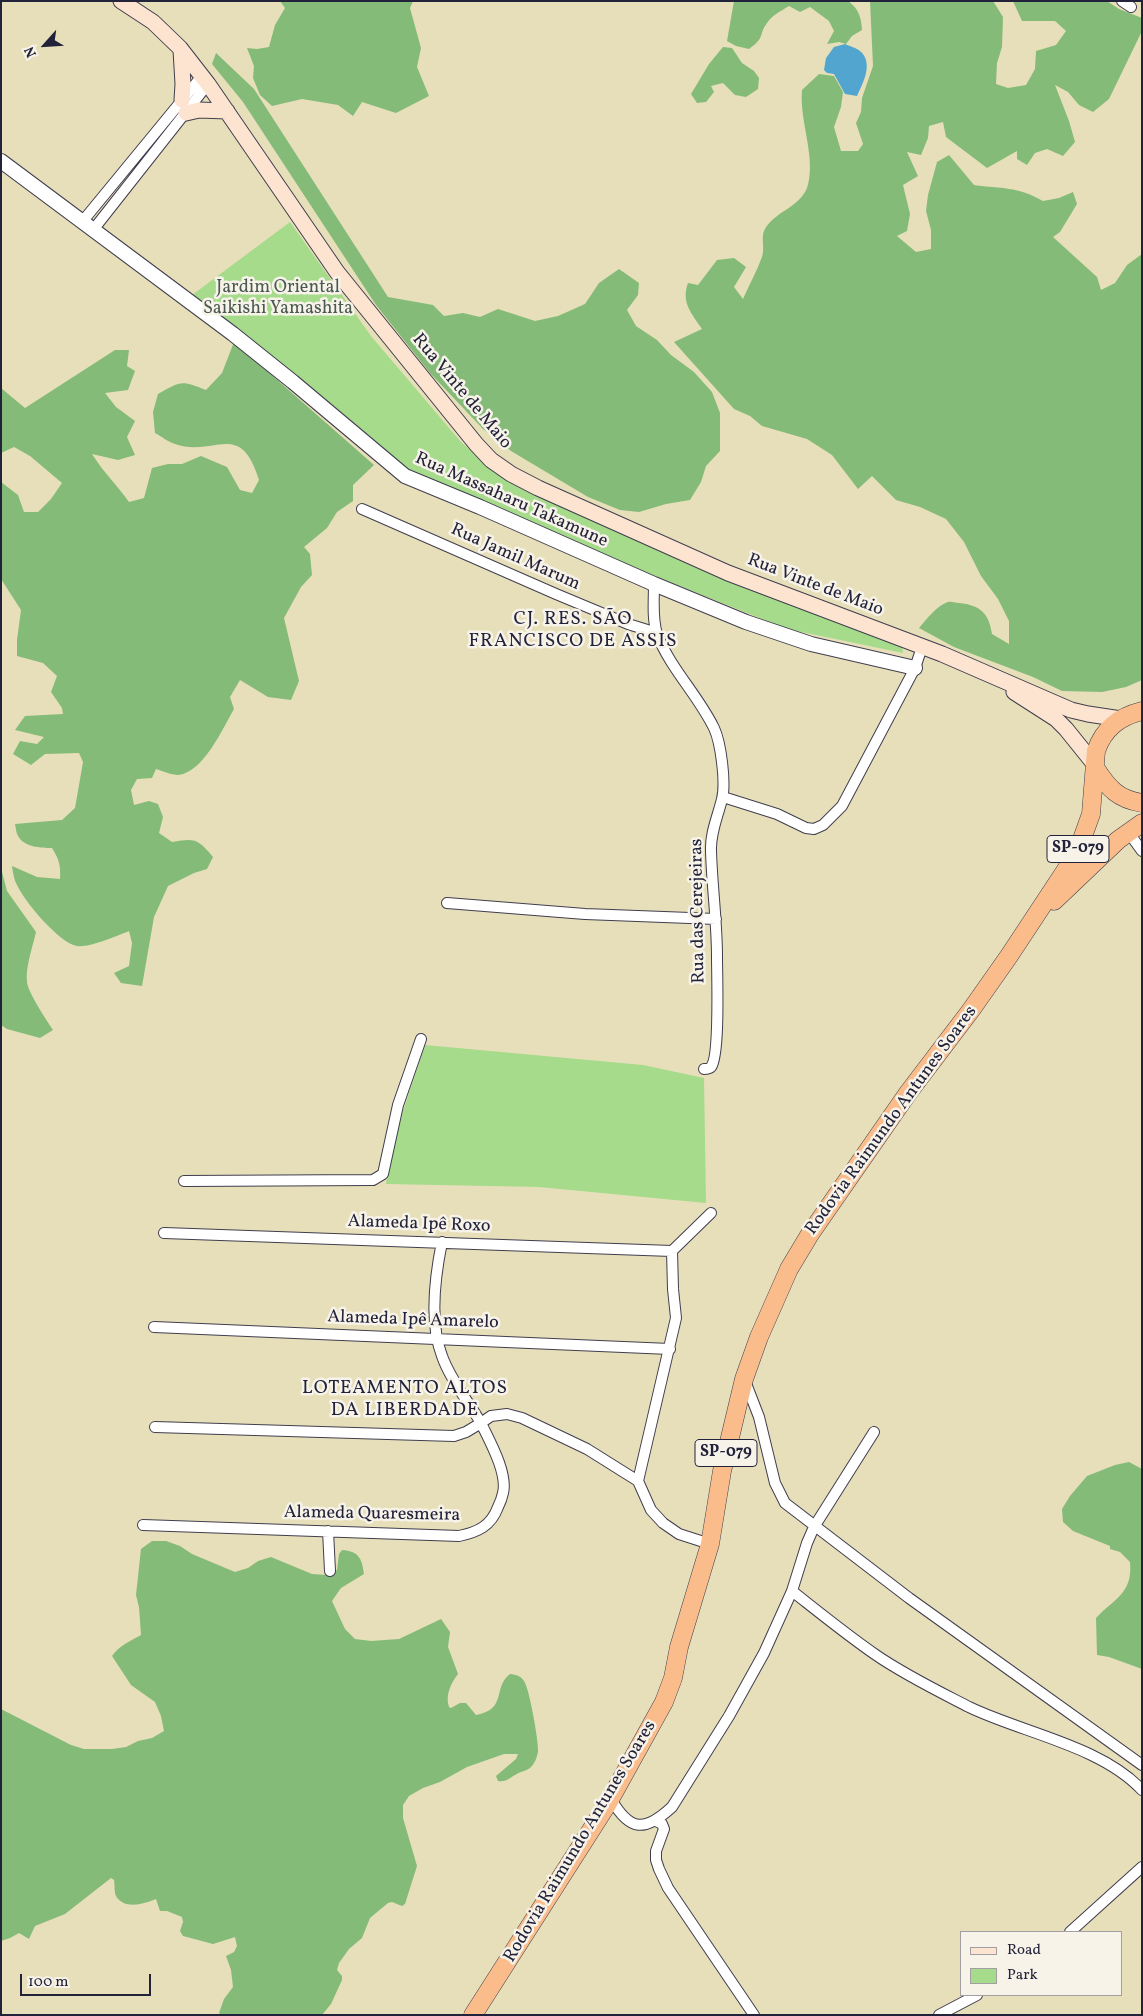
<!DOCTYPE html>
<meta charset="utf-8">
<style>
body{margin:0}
#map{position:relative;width:1143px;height:2016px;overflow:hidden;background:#e7dfba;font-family:Vollkorn,serif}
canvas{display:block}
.frame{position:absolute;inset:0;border:2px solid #22223b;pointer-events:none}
.legend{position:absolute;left:960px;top:1931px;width:162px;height:65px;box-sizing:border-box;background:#f7f3e8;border:1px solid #a29fa3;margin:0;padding:6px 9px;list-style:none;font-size:15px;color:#22223b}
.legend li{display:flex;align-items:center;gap:10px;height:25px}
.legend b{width:25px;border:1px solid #a29fa3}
.north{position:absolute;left:20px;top:20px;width:50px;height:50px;-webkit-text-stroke:4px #f7f3e8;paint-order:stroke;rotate:244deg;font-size:14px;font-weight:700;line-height:20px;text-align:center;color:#22223b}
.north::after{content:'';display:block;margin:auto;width:18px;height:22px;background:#22223b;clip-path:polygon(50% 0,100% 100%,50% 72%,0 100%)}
.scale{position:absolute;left:20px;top:1974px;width:131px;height:22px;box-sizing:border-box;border:2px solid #22223b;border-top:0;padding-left:6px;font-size:15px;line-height:18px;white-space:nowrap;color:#22223b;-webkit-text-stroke:4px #f7f3e8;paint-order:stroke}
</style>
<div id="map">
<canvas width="1143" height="2016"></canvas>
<div class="frame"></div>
<ul class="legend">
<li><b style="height:6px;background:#fde4d1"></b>Road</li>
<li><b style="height:14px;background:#a6db8c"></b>Park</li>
</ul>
<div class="north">N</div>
<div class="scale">100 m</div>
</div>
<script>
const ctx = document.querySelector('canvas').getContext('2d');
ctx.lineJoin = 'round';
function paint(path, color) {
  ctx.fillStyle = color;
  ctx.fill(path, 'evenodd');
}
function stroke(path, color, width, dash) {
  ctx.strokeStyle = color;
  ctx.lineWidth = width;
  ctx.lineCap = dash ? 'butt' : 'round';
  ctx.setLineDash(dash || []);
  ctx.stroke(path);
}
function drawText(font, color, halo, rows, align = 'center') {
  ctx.font = font + ' Vollkorn,serif';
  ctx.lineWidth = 5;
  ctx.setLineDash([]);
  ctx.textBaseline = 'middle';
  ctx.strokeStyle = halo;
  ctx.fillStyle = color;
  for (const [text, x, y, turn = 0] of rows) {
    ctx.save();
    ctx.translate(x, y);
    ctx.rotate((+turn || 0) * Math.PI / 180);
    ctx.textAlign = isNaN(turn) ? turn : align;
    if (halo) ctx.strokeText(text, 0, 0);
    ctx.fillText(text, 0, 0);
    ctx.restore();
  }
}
const green = new Path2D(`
 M290,222L371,336L461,442L508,482L902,645L903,653L787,629L406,476L188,298Z
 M425,1045L643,1065L704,1078L706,1203L539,1187L386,1184L393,1141Z`);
const forest = new Path2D(`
 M280,1H413L410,8L421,48L417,67L429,96L396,113L362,102L353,116L338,105L302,99L272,106L260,95L253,78L254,66L247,48L257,49L269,47L275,25L285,8Z
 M734,1H848C859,9 861,17 862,30L852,36L846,44L839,42L827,44L834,31L829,21L810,7L800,12L789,6C781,11 772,15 767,23C758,35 766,37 749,49L736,46L727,41Z
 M870,1H993L1003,17L1002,47L997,63L996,84L1008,88L1026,85L1035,69L1036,51L1056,45L1066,31L1055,21H1022L1013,1H1107L1119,9L1142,18V31L1109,99L1093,112L1079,105L1068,92L1055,85L1069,121L1075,142L1063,156L1047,149L1035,153L1027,165L1017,159V151L987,168L946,137L943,122L929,126L928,138L921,155L907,152L918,176L903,185L910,214L907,231L897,236L916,252L931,249V230L926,211L928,195L937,162L949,155L974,185C1002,189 1017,186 1043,201L1059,198L1073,192L1077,204L1060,232L1053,237L1097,277L1101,290L1115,283L1127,265L1142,254V680L1126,687L1102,692L1062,691L1033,677L954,647L919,628C926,620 937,605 948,602C951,601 956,603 959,603C981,605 989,614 992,634L1009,644V621L998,599L981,576L964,542L946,519L920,507L896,500L872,476L858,489L832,455L807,439L762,426L750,416L734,409L674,342L702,329C691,313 681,302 688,283L698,285L717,260L734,258L746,267L734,287L743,299C749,285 757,271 762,257C765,249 761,238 764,231C773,212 799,208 807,188C817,159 799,121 802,90L819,74L834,76L843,92L841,107L834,127L841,151H858L863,144L856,123L861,112L862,98L873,66Z
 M723,47L732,48L742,63L754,71L759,78L758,89L746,97L735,95L723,83L711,86L714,92L706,102L697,103L691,94L709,64Z
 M216,53L254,89L388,297L433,305L444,316L463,313L480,317L498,309L535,321L558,316L585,304L599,283L619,269L639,283L638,295L627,310L636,326L657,340L671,355L694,372L712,392L720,413V451L706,466L701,482L690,500L666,504L639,512L620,510L588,497L511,451L483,429L430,373L376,305L243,102L212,64Z
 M234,342L374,465L353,485V501L337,512L327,528L304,547L310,554L312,575L301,587L284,618L299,681L291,700L268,697L240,680L230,697L234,709C223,728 203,773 178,775C172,775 162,771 156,769L152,778L137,779L131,790L134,805L149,801L158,804L163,817L159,833L172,842C195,838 198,839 213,857L207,869L194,873L168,886L154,917L142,986L121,983L114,973L129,966L132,943L129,931C117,936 89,948 77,946C59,943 24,901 17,885C14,880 13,873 12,866L37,877L60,879C61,866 59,859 52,848C41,848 24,847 18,836C16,833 16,828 15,824L62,820L75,808L83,762L79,753L45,754L31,765L13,754L20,741L37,744L44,737L15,730L25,716L63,714L62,708L51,692L57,676L43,663L17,656V640L21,610L1,579V482L18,495L24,512H38L51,499L62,483L30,456L14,447L1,453V388L25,408L115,350H129L127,366L135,371L128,390L105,393L116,407L135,421L127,437L135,455L118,460L92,454C104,473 117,485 129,502L144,498L152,468L168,464H182L201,456L227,467L240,490L252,493L259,480C240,418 214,458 175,444C168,442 161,436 155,433L153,412L158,394C181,381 181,380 206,390L222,373Z
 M1,868L7,891L36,932C33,946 25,968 27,982C28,993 46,1019 53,1030L40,1038L7,1029L1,1025Z
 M1129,1462L1142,1469V1669L1109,1657L1097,1655L1096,1618C1115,1598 1133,1593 1130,1562L1120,1552L1110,1549V1546L1073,1531L1063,1522L1062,1509L1070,1496L1087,1476L1115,1465Z
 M152,1541H166L180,1546L192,1554L235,1572L248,1568L258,1561L271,1557L312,1574L327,1575L337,1570L339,1554L342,1550C360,1551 362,1560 364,1574L341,1588L332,1601L345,1629L355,1639L371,1641L399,1639L441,1619L450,1632L448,1647L458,1674C451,1683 445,1695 449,1707L451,1708L460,1703H466L476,1715C508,1709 492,1688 510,1674C516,1675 520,1675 524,1681C529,1687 539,1743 538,1752C537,1756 536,1760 534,1763C529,1772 522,1770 515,1775C508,1779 506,1782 498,1781L496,1776L516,1759L518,1754H504L467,1767L440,1782L423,1788L409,1796L403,1805V1818L417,1866L405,1904L402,1906L392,1902L388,1903L370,1918L362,1938L349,1949L339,1963L337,1970L342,1976V1980L331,2004L322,2015H221L219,2013L224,1999L233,1987L231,1970L226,1956L234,1952L237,1946L235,1937L213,1944L183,1936L180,1931L183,1922L182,1917L167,1911H160L156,1899C144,1904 124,1910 116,1896C114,1892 115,1885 114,1880L111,1878L65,1914L35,1926L29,1939L19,1933L10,1938L1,1941V1709L71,1745L84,1749H112L126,1747L138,1741L152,1738L164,1731L161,1716L155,1702L131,1685L112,1656C119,1646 130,1641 141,1635L139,1607L136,1595L141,1549Z`);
const water = new Path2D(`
 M845,44C849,46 857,48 860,51C874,63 863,83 857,96L845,94L834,74L827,73L824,70L826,58L834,47Z`);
const minor = new Path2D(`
 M1122,1L1131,7
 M82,222L202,76
 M93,230L208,84
 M362,509L556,594L628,624L657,633
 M654,584C654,600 652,619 657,634C670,668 698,695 714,728C721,743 726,783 722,799C718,816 710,833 711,851C712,886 717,922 717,957C717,975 720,1056 711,1067C709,1069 707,1069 704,1069
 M723,797L777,814L806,828L814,829L823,825L842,806L915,668L922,647
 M1129,833L1142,851
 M447,903L585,914L716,919
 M184,1181L373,1180L383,1174L398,1105L421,1039
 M164,1233L672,1251
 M442,1242C435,1276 429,1322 442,1356C450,1379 468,1401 481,1423L491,1416L507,1414L522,1418L587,1449L638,1481L651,1510L663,1523L679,1534L710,1544
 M154,1327L670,1349
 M745,1381L759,1417L775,1483L785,1503L909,1598L1142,1765
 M638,1481L676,1318L673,1289L672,1251L711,1213
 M143,1525L459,1536C478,1532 491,1526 498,1507C500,1503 502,1498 503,1493C508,1473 489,1440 481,1423L466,1432L454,1436L155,1427
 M328,1531L330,1571
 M792,1591C820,1613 847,1635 876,1655C905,1675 938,1691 969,1707C1023,1733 1101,1746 1142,1790
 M611,1799C630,1832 645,1832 672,1807L729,1716L764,1653L792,1591L807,1543L814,1527L874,1432
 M656,1821L662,1824L664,1829L656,1851V1860L659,1869L668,1888L754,2015
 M1070,1932L1142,1867
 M939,2015L977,1995`);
const tertiary = new Path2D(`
 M1,161L233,334L293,382L405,476L480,507L654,584L746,622L811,644L915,668`);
const secondary = new Path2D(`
 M121,1L153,22L180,48L208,84L337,272L476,444L491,460L511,474L538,488L728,573L942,654L1071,710L1088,714L1121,719
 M181,50L183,84L182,100
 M186,113L199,110L227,111
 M1014,692L1056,719L1066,729L1095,765`);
const trunk = new Path2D(`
 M1096,769C1109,789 1118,799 1142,803
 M1054,901L1118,840L1142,823
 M473,2015L607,1805L664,1702L673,1678L679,1647L710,1544L722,1471L744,1379L759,1337L789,1269L810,1234L908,1093L971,1010L1009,956L1077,853L1091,814L1096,751C1104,728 1119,717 1142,711`);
const shields = [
 [1078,849,62],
 [726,1453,62]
];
const shieldNames = [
 ["SP-079",1078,849],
 ["SP-079",726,1453]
];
const parkNames = [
 ["Jardim Oriental",278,289],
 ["Saikishi Yamashita",278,310]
];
const streetNames = [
 ["Rua Vinte de Maio",461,392,50],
 ["Rua Massaharu Takamune",511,501,24],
 ["Rua Jamil Marum",515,558,24],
 ["Rua Vinte de Maio",815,586,21],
 ["Rua das Cerejeiras",699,911,-91],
 ["Rodovia Raimundo Antunes Soares",892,1121,-54],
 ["Alameda Ipê Roxo",419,1225,2],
 ["Alameda Ipê Amarelo",413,1321,2],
 ["Alameda Quaresmeira",372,1515,1],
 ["Rodovia Raimundo Antunes Soares",581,1842,-59]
];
const neighbourhoodNames = [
 ["CJ. RES. SÃO",573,621],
 ["FRANCISCO DE ASSIS",573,643],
 ["LOTEAMENTO ALTOS",405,1390],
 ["DA LIBERDADE",405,1412]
];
paint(green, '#a6db8c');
paint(forest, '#84bb78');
paint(water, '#52a5ce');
stroke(minor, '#403e4e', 12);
stroke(tertiary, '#403e4e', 16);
stroke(secondary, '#403e4e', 17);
stroke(trunk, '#403e4e', 19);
stroke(minor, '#fff', 10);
stroke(tertiary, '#fff', 14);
stroke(secondary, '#fde4d1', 15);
stroke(trunk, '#fabc8b', 18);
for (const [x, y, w] of shields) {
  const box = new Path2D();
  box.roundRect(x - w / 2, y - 13.5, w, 27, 4);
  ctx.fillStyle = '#f7f3e8';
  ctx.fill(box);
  stroke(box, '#22223b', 1);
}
drawText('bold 16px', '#22223b', null, shieldNames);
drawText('18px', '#4a5a53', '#f7f3e8', parkNames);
drawText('18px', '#22223b', '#f7f3e8', streetNames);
ctx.letterSpacing = '1px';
drawText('19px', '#22223b', '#f7f3e8', neighbourhoodNames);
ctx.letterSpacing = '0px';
</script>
